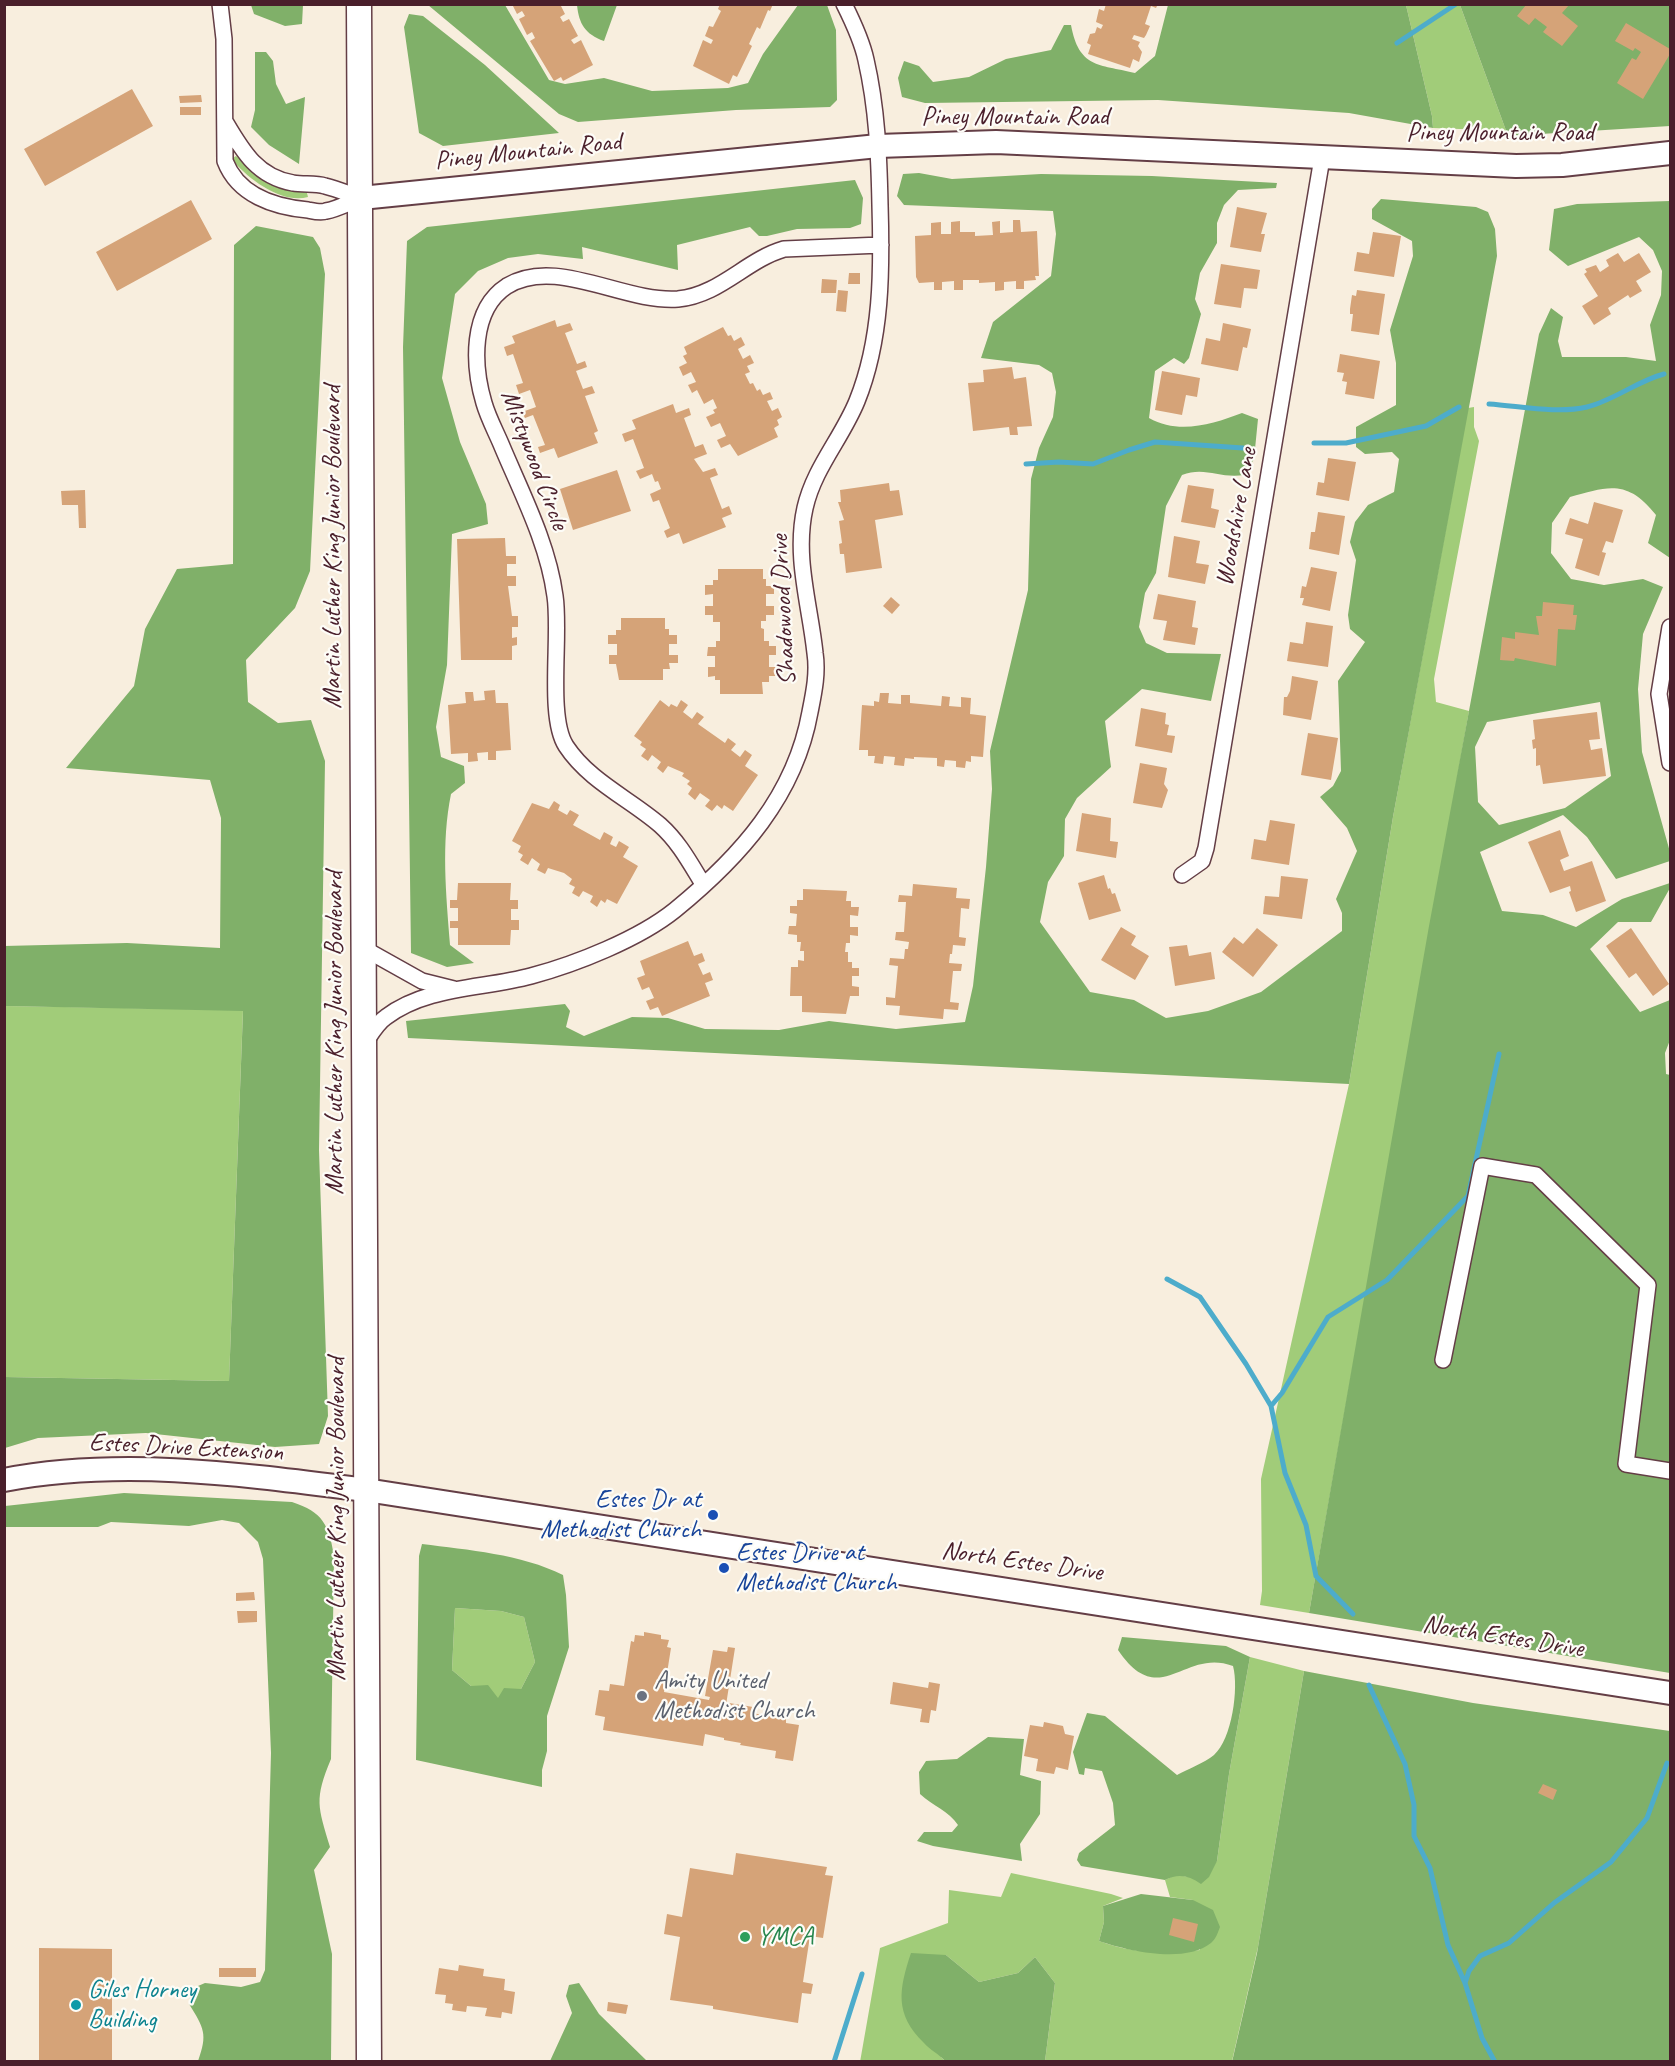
<!DOCTYPE html>
<style>
body{margin:0}
#map{position:relative;width:1675px;height:2066px;overflow:hidden;background:#f8eede;font-family:Caveat,sans-serif}
canvas{display:block}
.frame{position:absolute;inset:0;border:6px solid #4a1f2b;pointer-events:none}
</style>
<div id="map">
<canvas width="1675" height="2066"></canvas>
<div class="frame"></div>
</div>
<script>
const ctx = document.querySelector('canvas').getContext('2d');
ctx.lineJoin = 'round';
function paint(path, color) {
  ctx.fillStyle = color;
  ctx.fill(path, 'evenodd');
}
function stroke(path, color, width, dash) {
  ctx.strokeStyle = color;
  ctx.lineWidth = width;
  ctx.lineCap = dash ? 'butt' : 'round';
  ctx.setLineDash(dash || []);
  ctx.stroke(path);
}
function drawText(font, color, halo, rows, align = 'center') {
  ctx.font = font + ' Caveat,sans-serif';
  ctx.lineWidth = 4.5;
  ctx.setLineDash([]);
  ctx.textBaseline = 'middle';
  ctx.strokeStyle = halo;
  ctx.fillStyle = color;
  for (const [text, x, y, turn = 0] of rows) {
    ctx.save();
    ctx.translate(x, y);
    ctx.rotate((+turn || 0) * Math.PI / 180);
    ctx.textAlign = isNaN(turn) ? turn : align;
    if (halo) ctx.strokeText(text, 0, 0);
    ctx.fillText(text, 0, 0);
    ctx.restore();
  }
}
const green = new Path2D(`
 M1406,5H1460L1508,136L1486,130L1433,128L1432,116Z
 M236,156L268,182L307,193L308,197C283,204 251,181 235,163L233,158Z
 M1474,407V427L1479,441L1434,679L1436,702L1469,711L1309,1613L1260,1605L1262,1591L1261,1479L1349,1084L1393,817L1468,408Z
 M5,1006L243,1010L229,1381L5,1377Z
 M455,1608L501,1611L524,1617L535,1662L521,1689L498,1699L471,1686L452,1670Z
 M1250,1657L1304,1671L1258,1947L1232,2061H1045L1055,1983L1035,1957L1018,1973L979,1982L946,1955L941,2057L945,2061L860,2062L880,1948L948,1923L949,1890L1001,1897L1011,1873L1111,1894L1123,1898L1103,1906L1104,1922L1099,1941C1132,1953 1165,1955 1200,1950L1193,1900L1170,1897L1165,1880L1175,1875L1191,1877L1217,1861L1229,1774Z`);
const forest = new Path2D(`
 M251,5H303L302,24L285,26L254,14Z
 M428,5H505L549,80L565,84L604,78L652,91L728,88L748,83L763,54L798,5H827L836,30L837,100L830,107L736,110L578,122L559,114Z
 M577,5H617L604,41C585,34 579,24 577,5Z
 M1168,5H1406L1432,116L1433,128L1349,113L1158,100L925,103L902,97L898,78L904,61L919,66L933,82L969,77L1006,59L1051,50L1064,25H1071C1079,68 1098,64 1135,73L1155,56Z
 M1460,5H1670V126L1508,136Z
 M409,14L423,16L485,65L559,133L443,146L419,133L404,27Z
 M255,52H266L273,61L276,84L286,104L305,97L299,164L269,145L251,127L255,110Z
 M919,173L952,179L1041,174L1152,176L1277,183L1276,188L1238,190L1224,205L1217,223V243L1200,273L1195,299L1201,314L1189,358L1184,364L1174,358L1155,371L1149,418C1179,435 1213,424 1242,413L1258,419L1254,459L1244,475C1220,479 1205,466 1182,475L1166,506L1156,573L1145,593L1139,627L1146,643L1167,653L1221,654L1211,701L1142,689L1105,721L1111,767L1077,798L1065,819L1064,856L1048,882L1040,922L1090,992L1134,1000L1166,1018L1208,1011L1261,992L1342,931V913L1336,899L1357,851L1347,828L1320,797L1333,786L1341,771L1338,681L1365,642L1350,629L1348,615L1356,560L1350,542L1355,522L1368,505L1394,492L1399,459L1392,452L1365,454L1356,447V427L1396,405V363L1390,330L1413,256L1412,241L1372,219V209L1381,199L1476,207L1488,212L1495,229L1497,256L1393,817L1349,1084L408,1038L406,1021L565,1004L570,1011L566,1027L584,1036L632,1017L668,1018L705,1029L779,1030L829,1021L896,1029L965,1022L973,986L986,867L992,789L990,751L1028,590L1031,479L1039,448L1053,417L1056,392L1052,373L1039,365L981,358L993,322L1051,276L1056,234L1053,211L904,205L897,196L903,174Z
 M855,180L863,198L861,224L850,228L797,229L767,236H759L750,227L677,245L678,270L582,247L583,259L538,254L508,258L478,271L455,294L442,378L460,442L486,504L488,524L452,534L447,665L436,727L441,757L464,766L465,783L451,794C441,843 446,894 450,945L474,963L447,967L411,953L403,347L407,241L427,227Z
 M1670,201V558L1648,543L1656,515C1628,479 1608,486 1570,497L1552,523L1551,553L1571,579L1604,585L1643,579L1663,587L1643,634L1638,689L1642,752L1670,852V861L1616,879L1587,837L1563,815L1480,852L1502,911L1543,915L1576,927L1622,899L1670,883V888L1651,922H1618L1590,949L1640,1012L1670,1000V1040L1665,1053L1666,1074L1670,1075V1673L1309,1613L1429,926L1539,334L1551,308L1563,317L1558,341L1562,357H1626L1656,361L1650,325L1661,295L1662,271L1653,250L1639,237L1568,266L1549,250L1554,209L1577,204ZM1600,702L1611,776L1565,808L1499,825L1478,802L1475,747L1487,722Z
 M256,226L313,237L320,248L325,274L310,571L295,608L246,660L248,702L278,723L311,720L325,761L319,1150L328,1416L319,1444L275,1447L146,1433L38,1438L5,1448V1377L229,1381L243,1011L6,1006L4,946L127,943L220,948L221,818L210,780L66,768L134,686L145,629L177,569L233,564L234,245Z
 M124,1493L292,1502C323,1512 329,1525 334,1556L331,1759C314,1800 318,1806 330,1847L314,1870L332,1954L331,2061H198C208,2034 204,2028 189,2004L191,1989L205,1983L241,1987L260,1982L265,1970L271,1753L263,1559L258,1542L239,1523L222,1520L189,1526L111,1522L98,1527H5V1506Z
 M422,1544C468,1550 521,1554 563,1575L566,1595L569,1647L547,1716V1751L542,1770V1787L416,1760L419,1556ZM455,1608L501,1611L524,1617L535,1662L521,1689L504,1688L498,1698L488,1685L471,1686L452,1670Z
 M1122,1637L1226,1646L1250,1657L1229,1774L1217,1861L1209,1877L1201,1884C1189,1876 1179,1873 1165,1880L1081,1866L1077,1860L1079,1853L1115,1825L1113,1803L1102,1771L1085,1768L1084,1775L1079,1774L1073,1752L1087,1713L1105,1716L1177,1775C1188,1769 1204,1763 1214,1755C1232,1739 1239,1688 1233,1666C1184,1647 1160,1712 1118,1650Z
 M1304,1671L1473,1703L1670,1731V2061L1232,2062L1257,1953Z
 M988,1737L1024,1739L1020,1775L1041,1781L1040,1814L1020,1844L1022,1861L933,1846L917,1841L924,1832H952L958,1825C949,1811 933,1806 920,1794L919,1772L926,1761L957,1759Z
 M1141,1894L1193,1900L1213,1910L1220,1927C1218,1932 1216,1939 1211,1943C1185,1964 1128,1951 1099,1941L1104,1922L1103,1906Z
 M911,1953L946,1955L979,1982L1018,1973L1035,1957L1055,1983L1045,2061H945C939,2054 930,2050 924,2043C894,2014 899,1989 911,1953Z
 M579,1983L599,2014L647,2061H550L572,2013L566,1996L569,1985Z`);
const stream = new Path2D(`
 M1397,43L1456,4
 M1489,404C1520,406 1557,414 1587,407C1615,400 1637,381 1664,374
 M1314,443H1346L1426,426L1459,407
 M1026,464L1059,462L1093,464L1129,450L1155,442L1243,448
 M1167,1279L1200,1297L1246,1364L1271,1406L1285,1473L1306,1525L1316,1576L1353,1614
 M1271,1406L1282,1393L1328,1317L1387,1280L1468,1196L1499,1054
 M1369,1685L1405,1764L1414,1805V1836L1430,1868L1448,1945L1465,1983L1482,2038L1495,2062
 M1465,1983L1469,1971L1480,1956L1509,1943L1554,1903L1611,1862L1647,1818L1667,1763
 M834,2062L862,1974`);
const building = new Path2D(`
 M512,4H560L565,14L560,17L563,22L569,19L578,36L571,40L574,44L581,40L593,65L563,81L561,77L554,81L530,41L535,38L532,32L527,35L519,19L525,16L522,11L517,14Z
 M720,4H773L770,11L768,10L760,29L757,27L749,44L752,46L737,77L733,75L729,84L693,66L703,40L711,44L713,40L705,36L709,26L713,27L721,11L718,9Z
 M1106,4H1158L1156,8L1151,6L1145,24L1150,26L1146,35L1144,38L1134,35L1132,39L1140,42L1138,46L1142,52L1139,62L1133,59L1130,68L1088,54L1091,45L1087,43L1090,34L1095,33L1097,27L1101,29L1103,25L1096,22L1099,9L1104,11Z
 M1526,5H1569L1562,13L1578,26L1562,46L1543,32L1547,27L1535,18L1529,25L1517,16Z
 M1626,23L1670,49V54L1643,99L1617,83L1632,58L1636,60L1641,52L1635,48L1633,51L1615,41Z
 M132,89L153,126L45,186L24,149Z
 M201,95L202,102L180,103L179,96Z
 M180,107H201V115H180Z
 M191,200L212,239L117,291L96,252Z
 M1237,207L1267,213L1261,234H1265L1261,252L1230,247Z
 M1013,220H1020L1021,232L1037,231L1039,276H1035L1036,280L1024,281V289H1016V281L1004,282V290L995,291V282L979,283V280H963V290H954V281L942,282V290H934V282L919,283L916,277L915,236L931,235V223L941,222V234H951V222L960,221V232H975V236L993,235L992,222L1000,221V233L1013,232Z
 M1373,232L1401,236L1394,277L1354,271L1357,252L1369,254Z
 M1618,253L1624,262L1639,253L1651,272L1636,281L1642,291L1630,298L1628,295L1608,308L1611,314L1594,325L1582,306L1598,296L1584,274L1587,272L1585,269L1596,265L1600,272L1609,266L1606,260Z
 M1221,264L1260,270L1257,289L1244,288L1241,308L1214,304Z
 M849,273H860V284H848Z
 M822,279L837,280L836,293H821Z
 M838,290L848,291L846,312L836,311Z
 M1357,290L1385,294L1379,335L1351,331L1353,314H1350V309L1352,295L1356,296Z
 M555,320L557,327L570,323L573,330L565,333L577,364L585,361L587,367L576,371L583,389L592,386L595,393L585,396L598,431L594,433L598,443L558,458L554,448L540,453L538,447L545,445L533,415L525,418L522,412L536,407L530,390L519,394L516,385L523,383L513,354L507,356L504,347L515,343L512,336Z
 M1223,323L1251,329L1247,348L1243,347L1238,371L1201,364L1206,338L1220,341Z
 M723,327L728,336L731,335L734,341L741,337L745,345L738,349L743,359L750,355L754,363L747,366L750,372L745,374L750,384L753,383L757,391L760,389L763,395L770,392L773,399L767,401L772,411L778,408L782,417L777,420L779,425L774,428L778,437L738,456L730,444L721,448L717,440L726,436L720,423L711,427L706,417L715,413L713,410L717,408L713,399L704,404L697,390L692,393L688,385L696,382L691,372L683,376L679,367L687,363L683,356L687,354L684,347Z
 M1340,354L1380,361L1374,399L1345,394L1347,382L1342,381L1344,373L1337,372Z
 M1012,367L1014,379L1026,377L1032,426L1017,427L1018,435H1010L1009,427L973,431L968,383L984,382L983,370Z
 M1162,371L1200,378L1197,397L1186,395L1182,415L1155,410Z
 M673,404L676,413L689,408L691,415L684,418L695,447L703,444L707,454L694,459L703,472L715,468L718,475L710,478L722,509L729,506L732,514L722,518L726,527L683,544L679,533L667,538L664,531L670,528L659,500L653,502L650,494L661,489L658,481L655,482L652,474L640,479L636,471L644,468L633,439L625,442L622,434L636,429L632,420Z
 M1328,458L1356,462L1349,501L1316,495L1318,482L1324,483Z
 M617,470L631,511L573,530L560,489Z
 M889,483L890,491L899,490L903,515L875,520L882,568L846,573L844,554H840L839,544L842,543L839,521L844,520L838,502H841L840,490Z
 M1188,485L1214,489L1211,508L1219,510L1215,528L1181,522Z
 M85,490L86,528H79L78,505H62L61,491Z
 M1594,502L1623,510L1613,543L1606,541L1602,552L1606,553L1599,576L1575,568L1583,539L1565,534L1570,518L1588,524Z
 M1318,512L1345,516L1339,555L1309,549L1311,532H1315Z
 M1174,536L1200,541L1196,563L1209,565L1205,584L1168,577Z
 M505,538L506,556H516V564H507V576H516V586H508L512,616H518V627H512V638L517,637V645L512,646V660H461L457,539Z
 M1311,567L1337,572L1330,611L1302,605L1304,598H1300L1302,586L1306,587Z
 M718,569H763V579H766V586H774V594H766V606H774V615H766V621H761V628L764,629V641H769V646H776V655H769V667H776V676H769V682H762L763,694H720V680H715V676L708,677V667H715V656H707L708,647H716V641H720V622H713V615H705V606H713V594L705,595V585H713V580H718Z
 M1158,594L1196,601L1192,627L1198,628L1195,645L1163,640L1167,621L1153,619Z
 M891,597L900,605L892,614L883,606Z
 M1543,602L1574,605L1573,615H1577L1575,630L1558,629L1556,666L1515,658L1514,661L1500,660L1502,637L1515,639V632L1539,635L1536,616H1542Z
 M621,618H665V629H669V635H677V644H669V655H678V663H669L670,669H663V680H619L616,664H609V655H617V644H608V635H616V630H621Z
 M1306,622L1333,626L1328,667L1287,661L1290,642L1303,644Z
 M1292,676L1318,681L1311,720L1283,715L1284,697H1287L1290,691Z
 M495,690L496,703H508L511,750L496,751V760H488V752L477,753L478,761L468,762V753L451,754L448,705L466,703L465,692H473L474,701L485,700L484,691Z
 M880,693H889L888,703L901,704V695H910V703L941,706L942,696L950,697L949,706L961,707V697L971,698L970,714L986,716L983,757L971,756V762L966,761L965,768L956,767V761L945,760L944,767L937,766V758L914,757V759L905,758L904,766L894,765L895,757L884,756L883,764L874,763L875,756H868V750H859L862,705L874,706V701L879,702Z
 M660,700L669,707L671,704L677,707L681,700L688,705L683,712L692,719L697,712L704,717L698,724L725,743L728,738L736,744L731,750L740,757L745,750L752,755L745,766L758,775L733,811L724,805L722,809L717,805L712,811L705,806L710,800L700,793L695,800L688,794L692,788L687,784L690,781L682,776L684,773L668,766L663,773L657,768L661,762L652,755L648,761L641,756L646,749L640,745L642,742L634,736Z
 M1141,708L1166,713L1165,724L1169,725L1167,735L1175,736L1172,753L1135,746Z
 M1597,712L1600,739L1589,740L1591,750L1602,748L1606,776L1543,784L1540,765L1536,766V748L1533,749L1532,740L1535,739L1533,720Z
 M1308,733L1338,738L1331,780L1301,775Z
 M1140,763L1167,768L1164,784L1168,790L1162,808L1133,803Z
 M554,801L560,805L558,810L567,815L570,810L579,815L573,825L600,840L604,832L613,837L610,844L616,847L619,841L629,847L623,857L638,866L617,904L607,899L605,903L601,900L597,907L590,902L593,896L583,891L579,897L572,893L575,887L569,884L572,879L564,873L548,868L545,874L537,870L540,864L532,858L528,865L520,860L523,855L518,852L521,846L512,841L532,803L549,809Z
 M1082,813L1111,818L1110,841L1118,842L1116,858L1076,851Z
 M1270,820L1295,824L1289,865L1251,859L1254,839L1266,841Z
 M1560,830L1569,856L1560,860L1564,871L1592,861L1606,901L1576,912L1569,892L1571,891L1570,886L1550,893L1528,842Z
 M1104,875L1108,889L1110,888L1112,894L1115,893L1121,911L1089,920L1078,883Z
 M1281,876L1308,879L1302,919L1263,914L1265,896L1279,897Z
 M458,883H511L510,900H518V909H511V920H519V930H511L510,945H458V928H450V921H458V908H450V900H457Z
 M913,884L957,888L956,898L970,899L969,909L961,908L959,937L966,938L965,946L953,945L952,954H950L949,963L962,964L961,971H953L950,1002L959,1003L958,1010L944,1009L943,1019L899,1015L900,1006L886,1005V997L895,998L898,966L889,965L890,958L904,959L905,949H908L909,942L895,940L896,932H904L906,902H898L899,895L912,896Z
 M803,889L847,891L846,901H851V907H859L858,916L850,915V927H858V936L850,935V943H846L845,952H848V962H852V968H859V976H852V986L859,987V996H850L846,1014L802,1012V996H790L791,967H798V960L804,961V951H800L801,942H797V935L788,934L789,926H796L797,914L790,913V906H797V900H803Z
 M1121,927L1136,936L1131,945L1149,956L1135,980L1101,960Z
 M1257,928L1278,945L1253,977L1222,952L1234,937L1243,944Z
 M1631,928L1669,984L1653,996L1636,973L1629,978L1606,946Z
 M688,941L694,956L702,953L705,961L698,964L703,975L710,972L713,980L705,983L710,996L662,1016L658,1007L650,1010L646,1001L654,998L649,987L642,990L637,978L645,975L640,961Z
 M1187,945L1189,956L1211,952L1215,979L1175,986L1169,947Z
 M254,1592L255,1600L236,1601V1593Z
 M237,1611H257V1622L238,1623Z
 M644,1632L661,1635V1639L669,1640L667,1647L671,1648L664,1692L709,1700L710,1697L705,1696L713,1650L727,1652L728,1647L735,1648L726,1705L729,1703L753,1707L752,1713L786,1719V1723L799,1725L793,1761L775,1758L776,1751L740,1745L741,1743L724,1740V1738L705,1734L703,1746L603,1730L605,1717L595,1715L599,1690L609,1691L610,1684L624,1686L631,1641L634,1642L635,1635L644,1636Z
 M893,1682L928,1688L929,1682L940,1684L936,1711L931,1710L929,1723L920,1722L922,1709L890,1704Z
 M1044,1722L1063,1726L1065,1734L1074,1736L1068,1770L1056,1767L1054,1774L1036,1771L1038,1759L1024,1756L1030,1725L1043,1727Z
 M1543,1784L1557,1790L1553,1800L1538,1793Z
 M736,1853L827,1867L825,1875L833,1876L823,1938L810,1936L803,1982L813,1984L811,1994L802,1993L798,2023L713,2009V2006L670,2000L680,1937L664,1934L667,1914L682,1917L690,1868L733,1875Z
 M1173,1918L1198,1924L1194,1942L1169,1935Z
 M39,1948L112,1949V2062H39Z
 M459,1965L484,1969L483,1976L505,1979L504,1990L515,1992L512,2014L502,2012L501,2018L485,2016L487,2008L467,2006L466,2012L452,2010L453,2004L445,2003L446,1995L435,1994L439,1968L458,1971Z
 M219,1968H256V1977H219Z
 M608,2002L628,2005L626,2014L607,2011Z`);
const street = new Path2D(`
 M220,4L224,39L225,161C238,195 274,207 308,210C313,211 321,213 326,211C338,209 350,202 361,198
 M226,123C243,152 258,177 293,183C303,185 315,183 325,186C337,189 349,194 361,198
 M1670,627L1659,694L1670,763
 M1182,875L1202,861L1206,848L1322,158
 M703,884C690,863 679,842 660,825C630,799 589,781 566,746C547,717 561,635 555,596C548,543 521,492 501,444C495,430 488,417 484,403C473,366 470,310 507,286C556,256 623,303 678,299C720,295 746,260 784,249L881,245
 M363,948L422,981L454,989
 M365,1043C371,1034 377,1023 386,1017C427,986 483,989 531,976C576,964 639,939 675,910C740,857 795,796 810,712C814,692 818,673 815,653C810,605 794,557 805,508C814,468 842,438 857,401C882,339 882,270 880,205C879,156 877,108 866,60C862,41 853,22 844,4
 M1443,1360L1482,1166L1536,1175L1648,1285L1626,1464L1670,1471`);
const secondary = new Path2D(`
 M361,198L878,146L996,142L1516,166L1562,165L1670,153
 M4,1480C123,1457 247,1475 366,1490L1670,1693`);
const primary = new Path2D(`
 M359,4L369,2062`);
const markers = [
 [713,1515,6,"#1a4fb4"],
 [724,1568,6,"#1a4fb4"],
 [642,1696,6,"#6b7280"],
 [745,1937,6,"#2e9e5b"],
 [76,2005,6,"#0f9aa8"]
];
const streetNames = [
 ["Piney Mountain Road",1015,117],
 ["Piney Mountain Road",1500,133],
 ["Piney Mountain Road",528,152,-6],
 ["Mistywood Circle",534,460,69],
 ["Woodshire Lane",1237,517,-80],
 ["Martin Luther King Junior Boulevard",333,547,-90],
 ["Shadowood Drive",784,610,-93],
 ["Martin Luther King Junior Boulevard",335,1033,-90],
 ["Estes Drive Extension",186,1448,3],
 ["Martin Luther King Junior Boulevard",337,1519,-90],
 ["North Estes Drive",1022,1562,8],
 ["North Estes Drive",1503,1637,9]
];
const transitNames = [
 ["Estes Dr at",701,1500],
 ["Methodist Church",701,1530],
 ["Estes Drive at",736,1553,"left"],
 ["Methodist Church",736,1583,"left"]
];
const worshipNames = [
 ["Amity United",654,1681],
 ["Methodist Church",654,1711]
];
const leisureNames = [
 ["YMCA",757,1937]
];
const cultureNames = [
 ["Giles Horney",88,1990],
 ["Building",88,2020]
];
paint(green, '#a1cc79');
paint(forest, '#80b069');
stroke(stream, '#4daccb', 5);
paint(building, '#d5a378');
stroke(street, '#643e46', 18);
stroke(secondary, '#643e46', 26);
stroke(primary, '#643e46', 27);
stroke(street, '#fff', 15);
stroke(secondary, '#fff', 22);
stroke(primary, '#fff', 24);
for (const [x, y, r, color] of markers) {
  const dot = new Path2D();
  dot.arc(x, y, r, 0, 2 * Math.PI);
  ctx.fillStyle = color;
  ctx.fill(dot);
  stroke(dot, '#fdfcf7', 2);
}
drawText('26px', '#4a1f2b', '#fdfcf7', streetNames);
drawText('26px', '#164399', '#fdfcf7', transitNames, 'right');
drawText('26px', '#5b616d', '#fdfcf7', worshipNames, 'left');
drawText('26px', '#27864d', '#fdfcf7', leisureNames, 'left');
drawText('26px', '#0d838f', '#fdfcf7', cultureNames, 'left');
</script>
